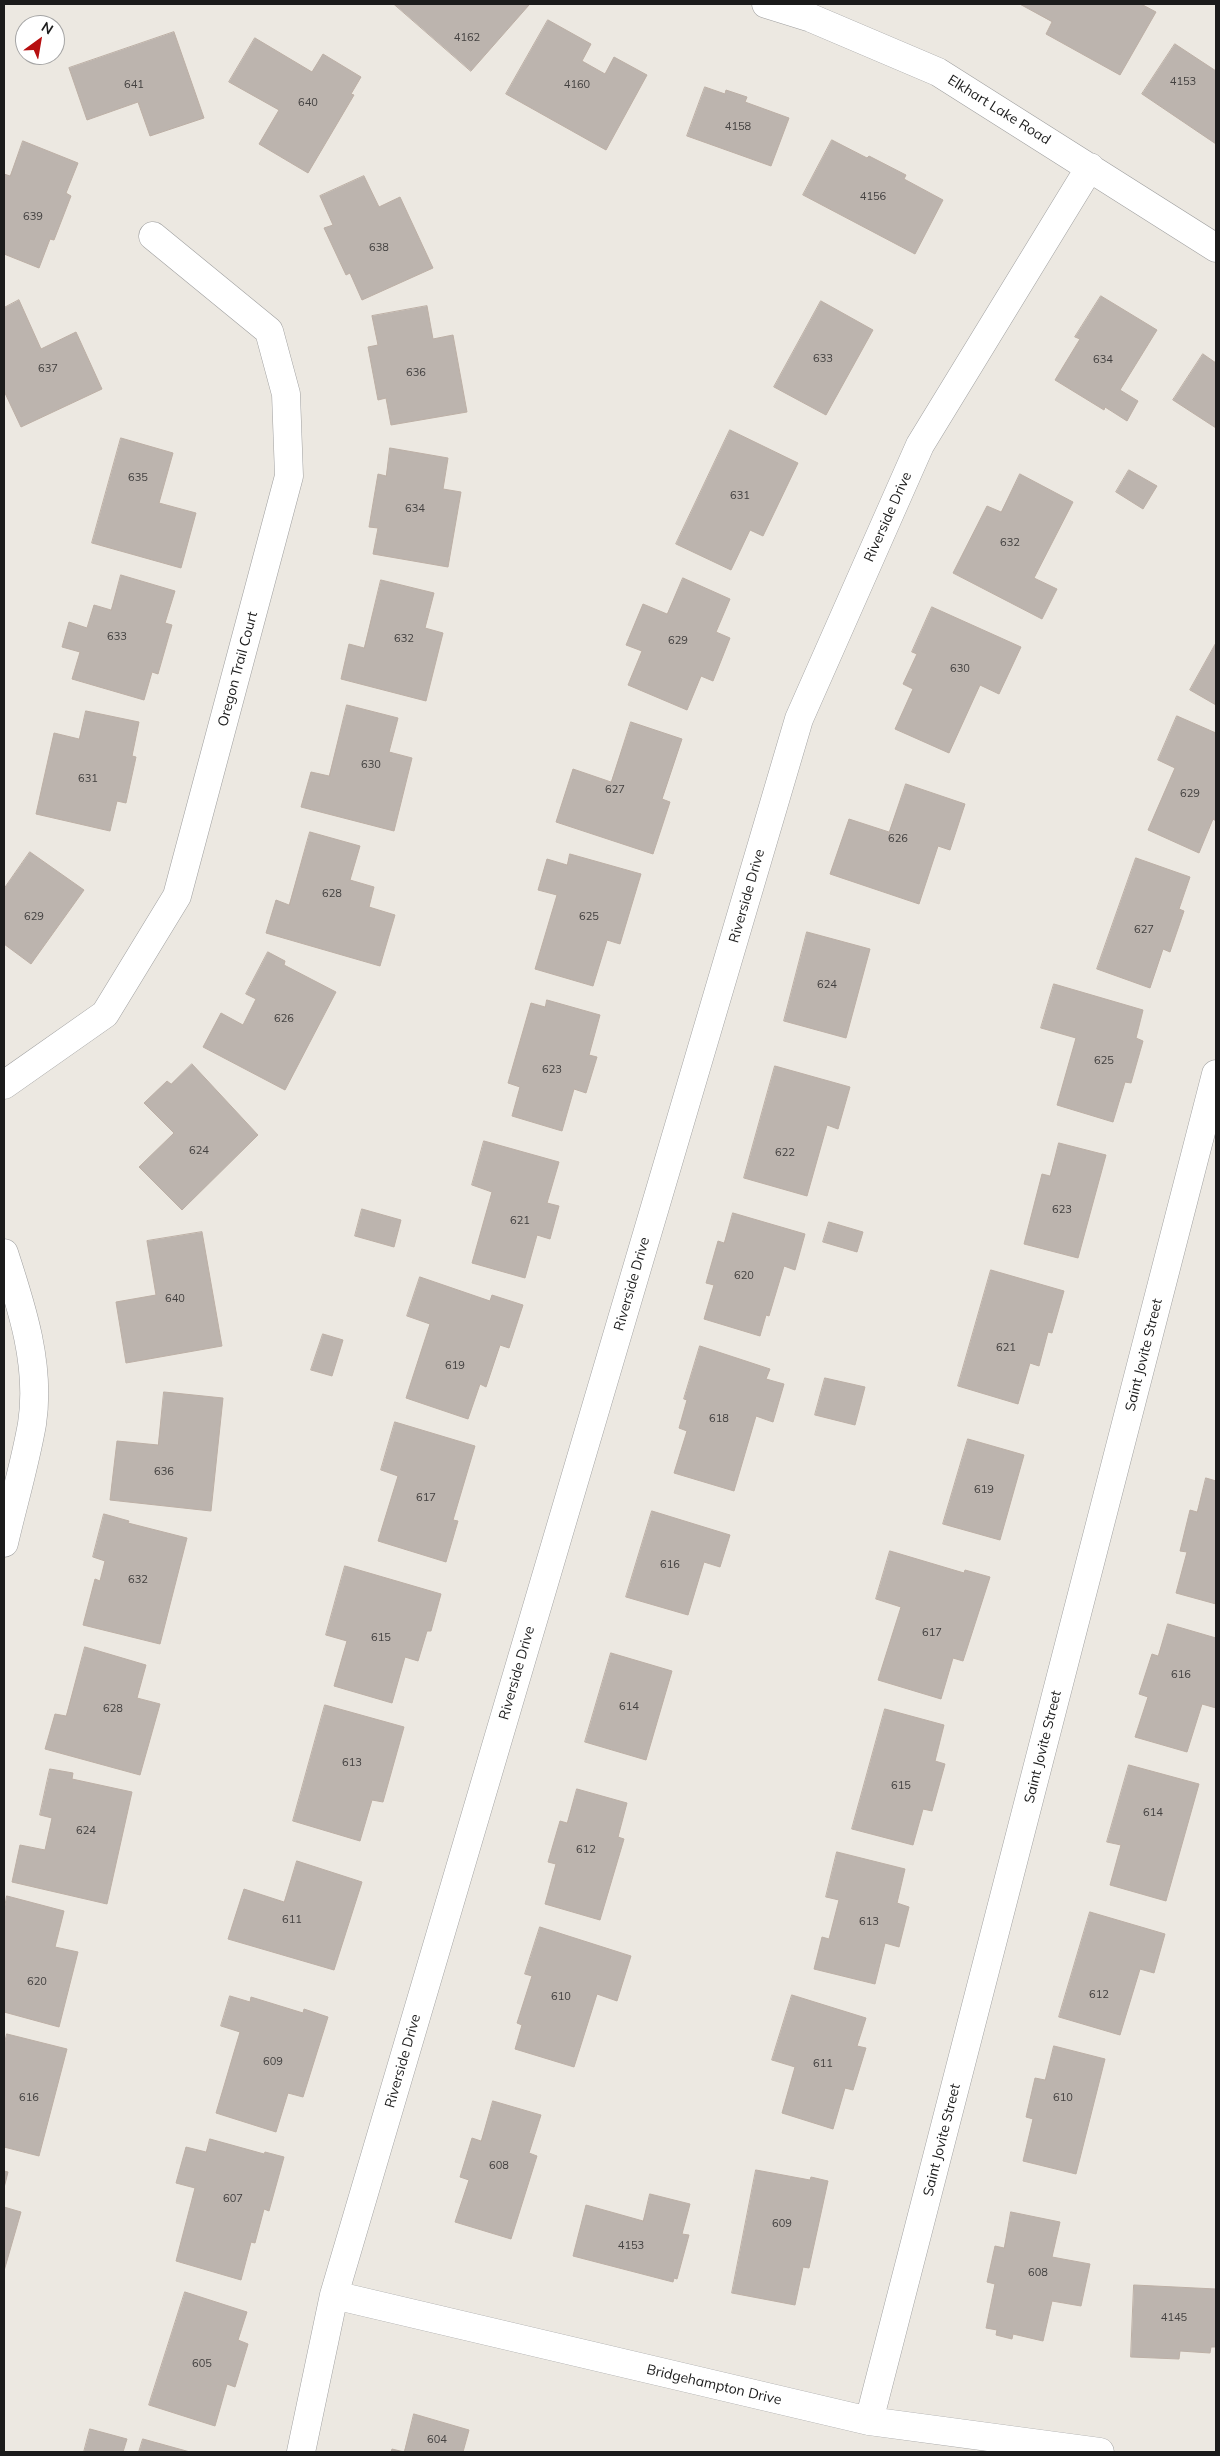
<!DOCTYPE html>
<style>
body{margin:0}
#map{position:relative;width:1220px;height:2456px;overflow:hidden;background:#ece8e1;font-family:Mulish,sans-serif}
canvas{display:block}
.frame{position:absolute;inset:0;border:5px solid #1b1b1b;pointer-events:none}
.north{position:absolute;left:15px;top:15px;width:50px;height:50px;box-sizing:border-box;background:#fff;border:1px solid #a4a4a4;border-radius:50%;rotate:32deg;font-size:14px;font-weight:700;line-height:20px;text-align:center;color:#1b1b1b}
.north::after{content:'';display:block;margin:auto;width:18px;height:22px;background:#b70f10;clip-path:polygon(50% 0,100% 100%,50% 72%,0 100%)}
</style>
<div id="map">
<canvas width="1220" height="2456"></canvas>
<div class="frame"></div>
<div class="north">N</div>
</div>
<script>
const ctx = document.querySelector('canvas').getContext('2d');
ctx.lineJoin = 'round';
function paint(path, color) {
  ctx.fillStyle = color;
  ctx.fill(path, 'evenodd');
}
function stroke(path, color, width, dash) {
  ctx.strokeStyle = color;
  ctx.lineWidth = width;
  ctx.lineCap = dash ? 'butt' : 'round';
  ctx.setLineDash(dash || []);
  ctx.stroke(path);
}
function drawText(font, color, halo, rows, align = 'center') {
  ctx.font = font + ' Mulish,sans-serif';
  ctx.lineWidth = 5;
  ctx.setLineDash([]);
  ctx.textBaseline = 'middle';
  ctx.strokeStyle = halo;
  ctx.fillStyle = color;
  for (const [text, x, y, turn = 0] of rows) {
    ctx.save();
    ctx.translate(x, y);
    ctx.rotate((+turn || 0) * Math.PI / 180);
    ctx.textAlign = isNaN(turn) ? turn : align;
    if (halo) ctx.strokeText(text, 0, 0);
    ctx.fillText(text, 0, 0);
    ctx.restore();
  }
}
const building = new Path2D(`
 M394,4H527L529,5L471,71Z
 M1020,4H1141L1156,12L1120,75L1046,34L1052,22Z
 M548,20L591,44L582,61L605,74L614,57L647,75L606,150L506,94Z
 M174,32L204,118L150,136L138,102L87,120L69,68Z
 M255,38L312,72L323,54L361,77L351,94L354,95L308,173L259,144L279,110L229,82Z
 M1175,44L1216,71V144L1142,94Z
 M705,87L725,94L726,90L747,97L745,102L789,118L771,166L687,136Z
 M832,140L867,158L869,156L906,175L904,179L943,200L915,254L803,195Z
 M23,141L78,163L66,193L71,196L54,240L50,239L39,268L4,254V174L10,176Z
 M364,176L379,207L400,197L433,268L362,300L350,273L346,275L324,228L333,225L320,196Z
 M1101,296L1157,330L1120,390L1138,401L1127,421L1105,407L1104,410L1055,380L1080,339L1075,337Z
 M19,300L41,349L76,332L102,389L21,427L4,391V308Z
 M821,301L873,330L826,415L774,387Z
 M427,306L433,339L453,335L467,412L391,425L386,398L378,400L368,347L378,345L372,316Z
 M1203,354L1216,363V428L1173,400Z
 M730,430L798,463L763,536L750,530L731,570L676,544Z
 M121,438L173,453L159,503L196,513L181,568L92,543Z
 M390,448L448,458L443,489L461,492L448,567L373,554L378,528L369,527L378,474L386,476Z
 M1129,470L1157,486L1143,509L1116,492Z
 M1020,474L1073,502L1034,578L1057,589L1042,619L953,573L987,506L1001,512Z
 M121,575L175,591L165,623L172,625L158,674L152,672L144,700L72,679L80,652L62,647L69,622L87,628L94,605L111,610Z
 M683,578L730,599L716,632L730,638L713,681L701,676L687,710L628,685L642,651L626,645L643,604L667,614Z
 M381,580L434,593L425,628L443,633L426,701L341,679L349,644L364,648Z
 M932,607L1021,647L999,694L980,685L949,753L895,729L913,689L903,684L917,654L912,652Z
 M1216,643V705L1190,690Z
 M347,705L398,718L389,752L412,758L394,831L301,807L311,772L329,776Z
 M86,711L139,722L132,756L136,757L126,803L117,801L110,831L36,814L54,733L79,739Z
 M1177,716L1216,733V821L1213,819L1199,853L1148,830L1175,768L1158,760Z
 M631,722L682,739L662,799L670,802L653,854L556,822L573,769L611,782Z
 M906,784L965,804L950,850L938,846L919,904L830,874L849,819L889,832Z
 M310,832L360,846L350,880L374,887L369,907L395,915L380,966L266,933L276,900L289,905Z
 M30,852L84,890L31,964L4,944V889Z
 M570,854L641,874L620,944L607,940L593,986L535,969L557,895L538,890L547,859L567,865Z
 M1136,858L1190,877L1179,909L1184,911L1170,952L1163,949L1150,988L1097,969Z
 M807,932L870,949L846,1038L784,1021Z
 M268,952L285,961L284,965L336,992L285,1090L203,1047L221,1013L243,1025L256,999L246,994Z
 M1054,984L1143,1010L1136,1038L1143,1041L1131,1083L1125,1082L1113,1122L1057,1105L1076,1038L1041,1028Z
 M547,1000L600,1015L589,1055L597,1057L586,1093L574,1089L562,1131L512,1116L520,1087L508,1083L531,1003L545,1007Z
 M192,1064L258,1135L182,1210L139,1167L174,1133L144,1103L167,1081L171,1084Z
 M775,1066L850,1087L838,1129L827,1125L807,1196L744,1178Z
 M484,1141L559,1162L547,1203L559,1206L550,1239L537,1235L525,1278L472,1263L492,1192L472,1185Z
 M1059,1143L1106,1155L1078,1258L1024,1244L1042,1174L1050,1176Z
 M362,1209L401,1220L394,1247L355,1236Z
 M733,1213L805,1234L795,1270L784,1266L769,1316L766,1315L760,1336L704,1319L714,1285L706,1283L718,1241L724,1243Z
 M829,1222L863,1232L857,1252L823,1242Z
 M202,1232L222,1346L126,1363L116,1302L156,1295L147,1241Z
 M991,1270L1064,1291L1052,1333L1048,1332L1039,1366L1030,1363L1018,1404L958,1386Z
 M420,1277L490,1301L492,1295L523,1305L509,1348L500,1345L486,1387L480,1384L468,1419L406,1398L430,1324L407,1316Z
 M323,1334L343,1340L332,1376L311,1370Z
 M700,1346L770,1369L766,1379L784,1384L773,1422L756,1416L734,1491L674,1473L687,1431L679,1428L687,1400L684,1399Z
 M825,1378L865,1387L855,1425L815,1415Z
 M164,1392L223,1398L211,1511L110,1500L117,1441L158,1445Z
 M395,1422L475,1446L453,1520L458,1521L446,1562L378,1541L398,1476L381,1470Z
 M968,1439L1024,1455L1000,1540L943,1524Z
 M1206,1478L1216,1481V1604L1176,1593L1187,1552L1180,1551L1190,1510L1197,1512Z
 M652,1511L730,1535L720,1567L704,1562L688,1615L626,1597Z
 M104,1514L129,1521L128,1523L187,1538L160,1644L83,1625L95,1579L100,1581L105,1561L93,1557Z
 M890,1551L964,1573L965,1570L990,1577L963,1661L953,1658L941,1699L878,1680L901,1607L876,1599Z
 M345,1566L441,1594L431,1631H427L418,1661L405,1657L392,1703L334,1686L347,1641L326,1635Z
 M1168,1624L1216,1638V1708L1202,1704L1187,1752L1135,1737L1148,1697L1139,1694L1152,1654L1158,1656Z
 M85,1647L146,1665L137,1698L160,1704L140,1775L45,1749L55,1714L66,1716Z
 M611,1653L672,1671L646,1760L585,1742Z
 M325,1705L404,1727L383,1802L372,1800L360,1841L293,1821Z
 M885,1709L944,1725L935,1761L945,1764L932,1811L923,1809L913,1845L852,1829Z
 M1129,1765L1199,1784L1166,1901L1110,1885L1121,1845L1107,1842Z
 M50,1769L73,1773L72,1779L132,1792L107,1904L12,1882L20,1845L45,1850L52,1818L40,1815Z
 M577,1789L627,1803L618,1837L624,1839L600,1920L545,1904L556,1864L548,1862L560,1821L567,1823Z
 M837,1852L905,1869L897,1903L909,1907L899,1947L885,1943L875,1984L814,1969L822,1937L829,1939L839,1900L826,1897Z
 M297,1861L362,1882L334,1970L228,1939L244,1889L284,1902Z
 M7,1896L64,1911L55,1947L78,1952L59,2027L4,2012V1911Z
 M1090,1912L1165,1934L1154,1973L1140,1969L1120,2035L1059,2017Z
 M540,1927L631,1956L617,2001L597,1994L574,2067L515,2049L522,2025L517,2023L532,1976L525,1974Z
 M792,1995L866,2018L857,2046L866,2048L853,2090L845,2088L833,2129L782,2113L795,2067L772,2060Z
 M230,1996L250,2002L251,1997L303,2013L304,2009L328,2017L303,2097L288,2093L276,2132L216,2113L240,2032L221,2026Z
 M7,2034L67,2049L39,2156L4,2147V2046Z
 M1054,2046L1105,2059L1076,2174L1023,2161L1033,2119L1026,2117L1035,2078L1045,2080Z
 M493,2101L541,2115L529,2153L537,2156L511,2239L455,2222L469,2180L460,2177L472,2138L481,2141Z
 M210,2139L264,2154L265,2152L284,2157L269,2211L264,2209L255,2243L251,2242L241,2280L176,2261L195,2188L176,2183L186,2147L206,2152Z
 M756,2170L810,2180L811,2177L828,2181L809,2268L803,2267L795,2305L732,2293Z
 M4,2171L8,2172L4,2188Z
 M650,2194L690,2204L682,2234L689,2235L677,2279L674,2278L673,2282L573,2256L586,2205L643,2221Z
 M4,2207L21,2212L4,2271Z
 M1011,2212L1060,2222L1052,2257L1090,2264L1081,2306L1052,2301L1043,2341L1013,2334L1012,2339L996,2335L997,2330L986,2328L995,2284L987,2282L995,2246L1004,2248Z
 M1134,2285L1216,2289V2347H1211L1210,2353L1180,2351L1179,2359L1131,2357Z
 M185,2292L247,2312L238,2340L248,2344L235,2387L227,2384L215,2426L149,2405Z
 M414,2414L469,2430L463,2452H391L392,2449L404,2452Z
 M90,2429L127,2439L123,2452H84Z
 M143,2439L190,2452H139Z`);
const minor = new Path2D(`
 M766,4L811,18L938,72L1216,248
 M4,1085L105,1014L177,896L289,476L286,394L269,331L153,236
 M4,1253C22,1308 41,1366 32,1424C25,1464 13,1504 4,1543
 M334,2295L869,2421L1100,2452
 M869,2421L1216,1074
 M301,2452L334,2295L799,719L920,445L1090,167`);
const numberNames = [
 ["4162",467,38],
 ["4153",1183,82],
 ["641",134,85],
 ["4160",577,85],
 ["640",308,103],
 ["4158",738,127],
 ["4156",873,197],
 ["639",33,217],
 ["638",379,248],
 ["633",823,359],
 ["634",1103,360],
 ["637",48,369],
 ["636",416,373],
 ["635",138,478],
 ["631",740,496],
 ["634",415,509],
 ["632",1010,543],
 ["633",117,637],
 ["632",404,639],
 ["629",678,641],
 ["630",960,669],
 ["630",371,765],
 ["631",88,779],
 ["627",615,790],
 ["629",1190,794],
 ["626",898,839],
 ["628",332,894],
 ["629",34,917],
 ["625",589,917],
 ["627",1144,930],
 ["624",827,985],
 ["626",284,1019],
 ["625",1104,1061],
 ["623",552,1070],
 ["624",199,1151],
 ["622",785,1153],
 ["623",1062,1210],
 ["621",520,1221],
 ["620",744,1276],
 ["640",175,1299],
 ["621",1006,1348],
 ["619",455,1366],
 ["618",719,1419],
 ["636",164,1472],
 ["619",984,1490],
 ["617",426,1498],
 ["616",670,1565],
 ["632",138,1580],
 ["617",932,1633],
 ["615",381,1638],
 ["616",1181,1675],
 ["614",629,1707],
 ["628",113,1709],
 ["613",352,1763],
 ["615",901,1786],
 ["614",1153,1813],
 ["624",86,1831],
 ["612",586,1850],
 ["611",292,1920],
 ["613",869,1922],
 ["620",37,1982],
 ["612",1099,1995],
 ["610",561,1997],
 ["609",273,2062],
 ["611",823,2064],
 ["616",29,2098],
 ["610",1063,2098],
 ["608",499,2166],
 ["607",233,2199],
 ["609",782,2224],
 ["4153",631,2246],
 ["608",1038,2273],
 ["4145",1174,2318],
 ["605",202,2364],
 ["604",437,2440]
];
const streetNames = [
 ["Elkhart Lake Road",999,110,32],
 ["Riverside Drive",888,517,-66],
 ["Oregon Trail Court",238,669,-75],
 ["Riverside Drive",747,896,-74],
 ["Riverside Drive",632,1284,-74],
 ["Saint Jovite Street",1144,1355,-76],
 ["Riverside Drive",517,1673,-74],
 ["Saint Jovite Street",1043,1747,-76],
 ["Riverside Drive",403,2061,-74],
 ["Saint Jovite Street",942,2140,-76],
 ["Bridgehampton Drive",714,2385,13]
];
paint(building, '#bcb4ae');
stroke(building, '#bcafa5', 1);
stroke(minor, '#9f9f9f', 29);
stroke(minor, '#fff', 28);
drawText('11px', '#434140', null, numberNames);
drawText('14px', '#1b1b1b', '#fff', streetNames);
</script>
